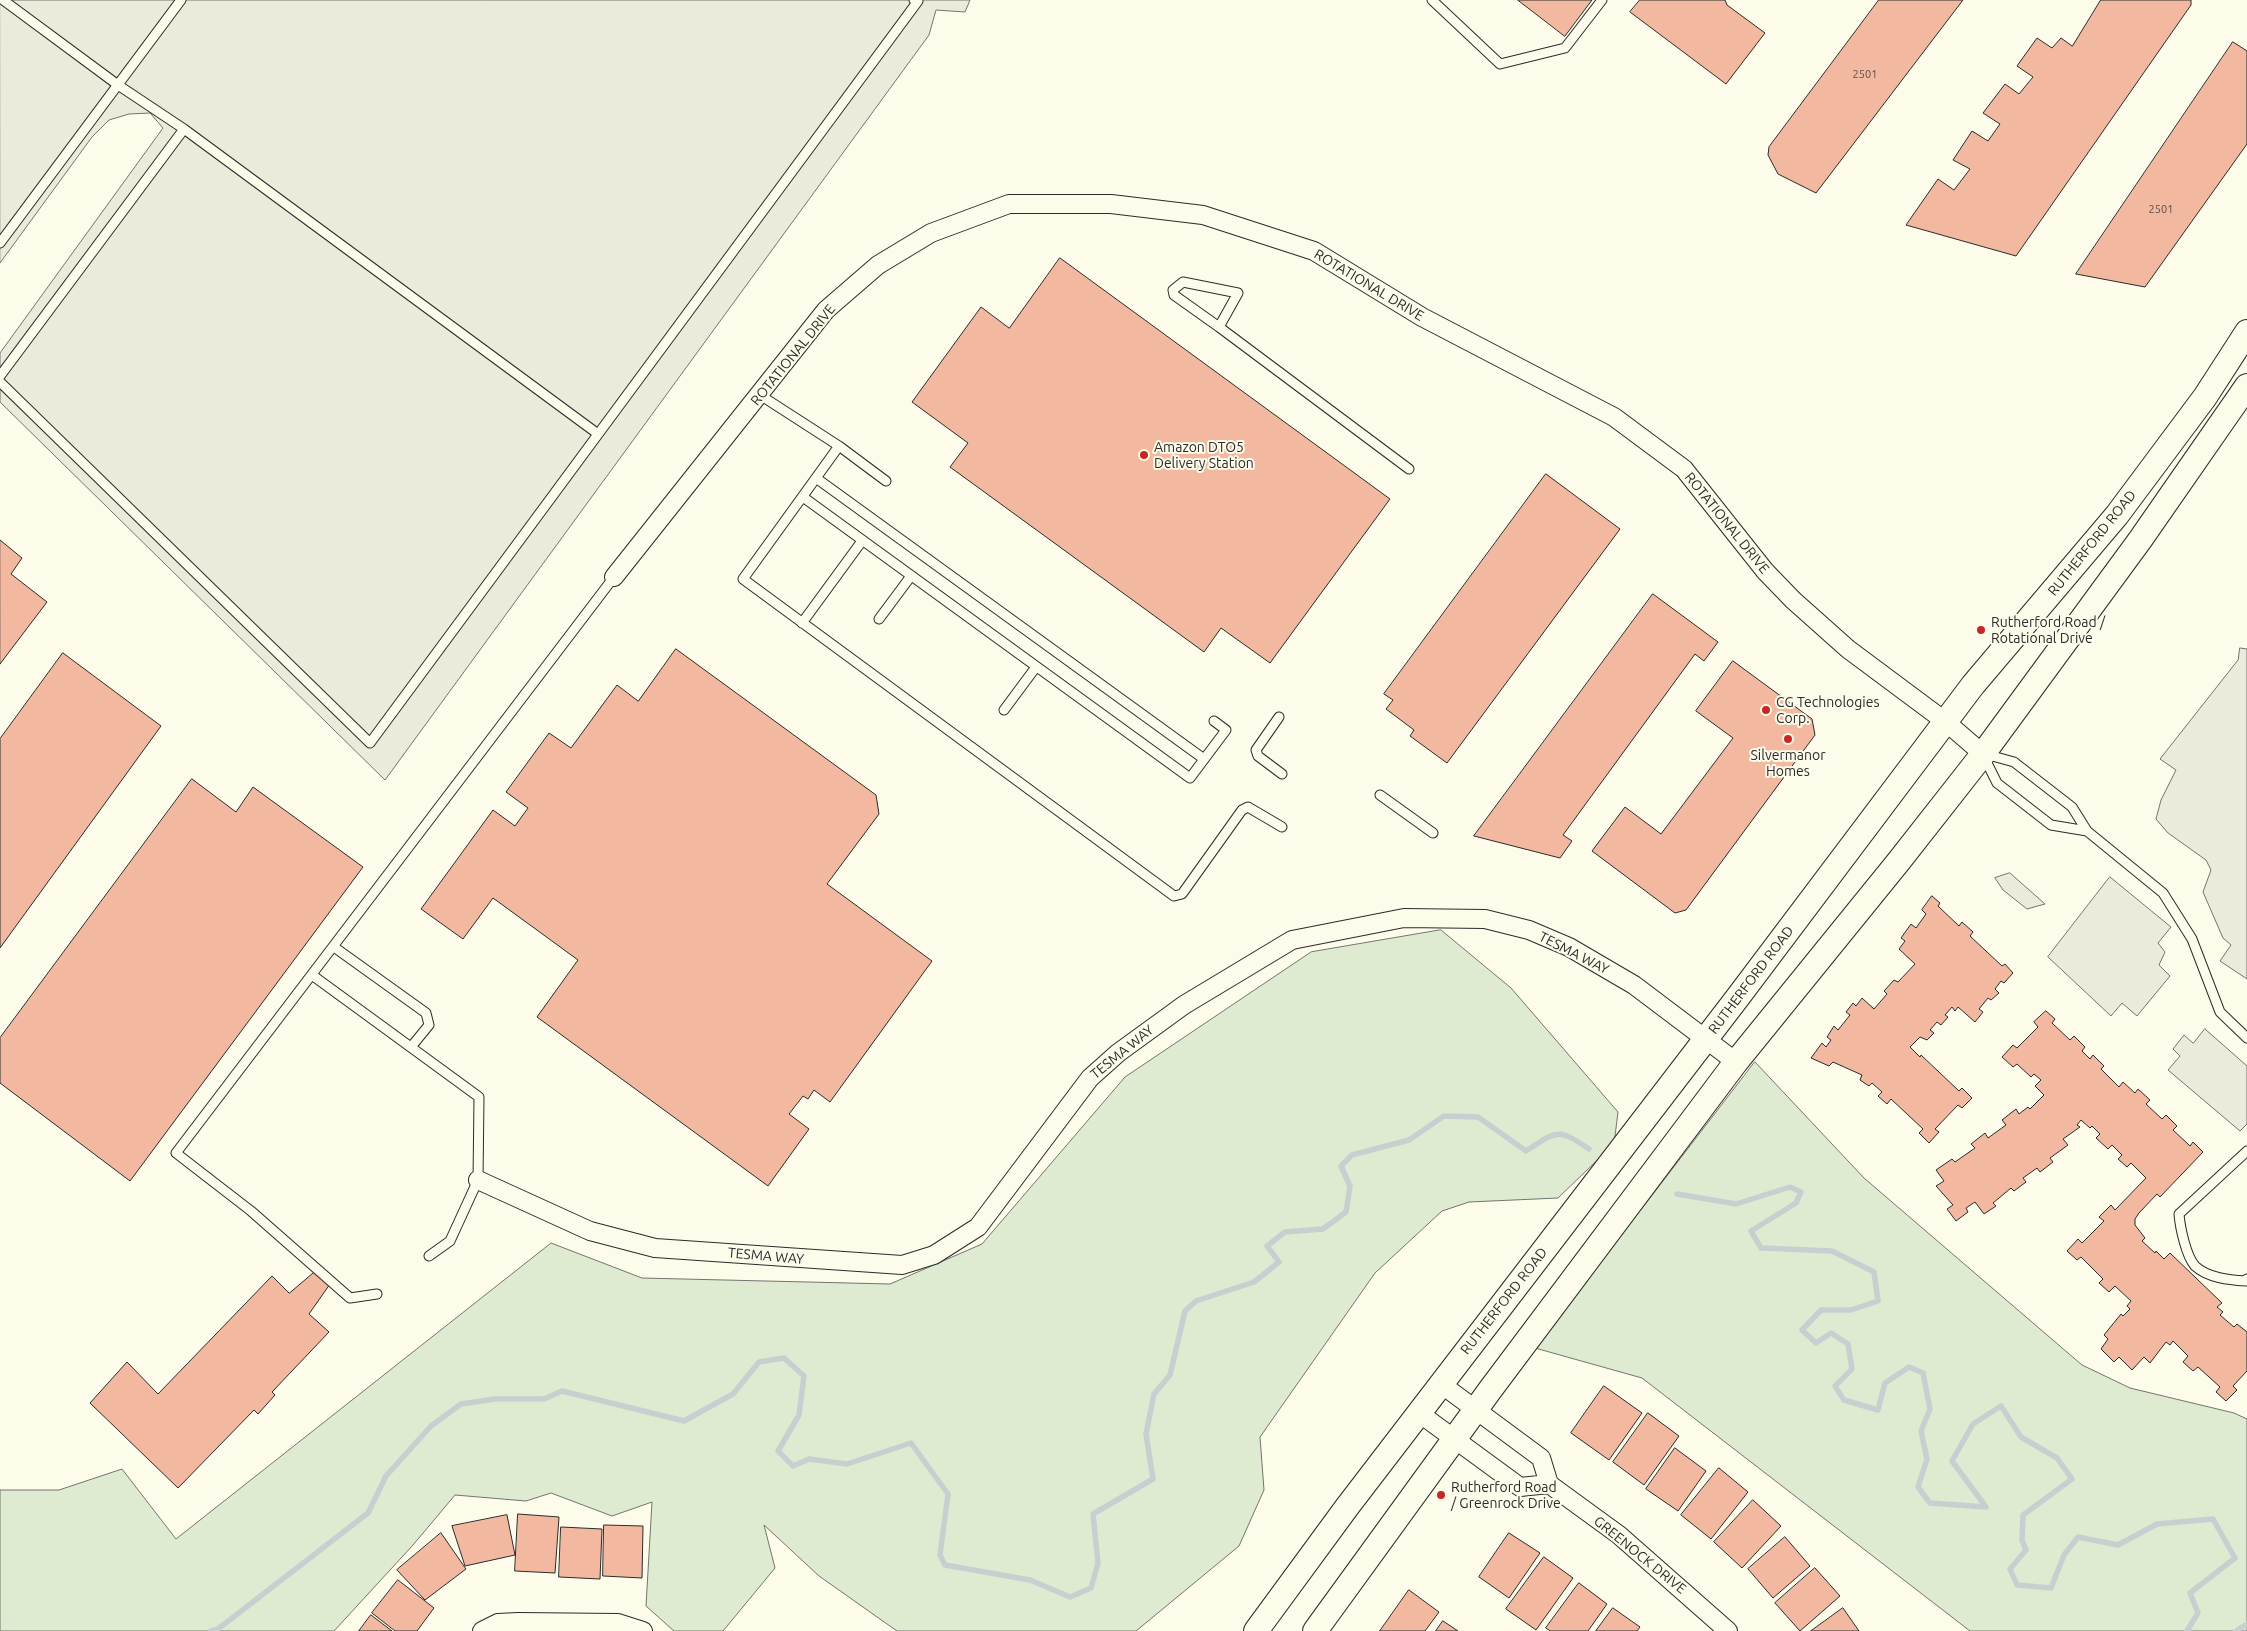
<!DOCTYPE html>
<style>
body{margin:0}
canvas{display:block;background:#fdfbea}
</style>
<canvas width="2247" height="1631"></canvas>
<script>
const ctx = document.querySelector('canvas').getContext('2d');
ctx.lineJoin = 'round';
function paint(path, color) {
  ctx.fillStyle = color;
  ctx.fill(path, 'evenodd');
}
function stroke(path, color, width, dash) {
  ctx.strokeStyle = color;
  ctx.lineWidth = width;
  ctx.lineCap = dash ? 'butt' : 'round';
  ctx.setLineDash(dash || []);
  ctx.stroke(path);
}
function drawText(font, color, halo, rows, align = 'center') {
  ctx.font = font + ' Ubuntu,sans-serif';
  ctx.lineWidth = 4;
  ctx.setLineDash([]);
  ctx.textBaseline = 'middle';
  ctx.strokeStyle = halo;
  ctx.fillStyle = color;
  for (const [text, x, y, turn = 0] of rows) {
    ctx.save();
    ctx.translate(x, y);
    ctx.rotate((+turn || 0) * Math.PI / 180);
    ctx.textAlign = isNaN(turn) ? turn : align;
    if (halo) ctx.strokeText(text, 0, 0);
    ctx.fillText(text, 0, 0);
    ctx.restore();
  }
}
const green = new Path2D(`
 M1441,930L1511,988L1618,1112L1614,1144L1558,1198L1469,1202L1442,1211L1375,1273L1260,1437L1264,1490L1239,1546L1136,1631H897L819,1576L764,1525L775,1568L723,1631H674L646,1606L652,1502L612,1516L551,1493L526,1501L455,1495L413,1545L334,1631H0V1490H59L122,1469L176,1539L551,1243L642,1278L890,1284L982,1244L1125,1077L1311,952Z
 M1755,1062L1864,1178L2082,1365L2130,1388L2234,1413L2247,1419V1631H1970L1642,1378L1535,1348Z`);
const parking = new Path2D(`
 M0,0H970L965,12L936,10L929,35L385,780L0,402V353L163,128L150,113L129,114L109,120L92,137L0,263Z
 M2240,648L2247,649V979L2220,961L2231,945L2223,938L2203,892L2211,870L2206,860L2168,833L2156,819L2161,800L2176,770L2160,759L2238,660Z
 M2010,873L2045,904L2027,909L2003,890L1995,878Z
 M2110,877L2171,927L2158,943L2165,952L2159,965L2170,976L2137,1016L2122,1003L2111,1016L2048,957Z
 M2205,1029L2247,1066V1124L2240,1131L2168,1070L2180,1056L2173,1049L2184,1035L2193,1043Z`);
const stream = new Path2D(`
 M1677,1194L1736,1204L1790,1187L1801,1192L1796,1203L1751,1231L1761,1248L1832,1251L1874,1272L1878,1301L1851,1310H1821L1802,1330L1816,1343L1831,1333L1848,1344L1852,1369L1835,1386L1844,1400L1878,1410L1885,1383L1909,1367L1923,1373L1930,1409L1921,1431L1927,1459L1918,1487L1930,1503L1986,1507L1952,1461L1973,1424L2001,1406L2021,1437L2057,1458L2072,1479L2023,1515L2022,1540L2026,1550L2010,1569L2017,1585L2051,1588L2064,1555L2078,1537L2118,1545L2157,1524L2213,1519L2235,1558L2190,1593L2198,1613L2187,1631
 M211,1631L218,1629L368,1513L386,1476L431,1426L461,1404L495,1399H544L562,1391L684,1421L733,1394L759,1362L784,1358L804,1376L799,1415L778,1451L793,1466L809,1459L847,1464L911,1443L948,1494L940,1555L945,1565L1030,1580L1070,1597L1091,1588L1098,1563L1093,1514L1153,1479L1146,1434L1154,1394L1170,1375L1185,1311L1196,1301L1254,1282L1279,1262L1267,1246L1285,1232L1323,1229L1346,1212L1350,1186L1341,1166L1352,1155L1409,1140L1444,1116L1478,1117L1526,1151C1557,1131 1557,1127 1589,1149
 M2236,1631L2247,1624`);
const building = new Path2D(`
 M1518,0H1592L1565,36Z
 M1640,0H1725L1727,5L1765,33L1726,84L1630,12Z
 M1879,0H1963L1816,193L1778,174L1768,155L1769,147Z
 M2101,0H2191V5L2016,256L1906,225L1938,179L1954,190L1970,169L1953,160L1972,131L1988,141L2000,124L1983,113L2005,84L2019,94L2033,77L2017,66L2037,38L2052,48L2061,38L2072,46Z
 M2233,42L2247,51V144L2145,287L2076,274Z
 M1060,258L1390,499L1270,663L1221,628L1204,652L950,467L968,443L912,402L981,307L1009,328Z
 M1546,474L1620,529L1447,763L1410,736L1414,730L1386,709L1393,700L1384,694Z
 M0,540L22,558L11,574L47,602L0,664Z
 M1653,594L1718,642L1704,661L1695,654L1563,835L1572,841L1560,858L1474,836Z
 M676,649L876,795L879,814L827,884L932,961L830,1102L814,1090L808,1099L803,1096L789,1114L809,1129L768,1186L537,1017L578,960L493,898L463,939L421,909L493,810L515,826L528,808L506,792L549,733L571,748L617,685L638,701Z
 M63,653L161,726L0,948V739Z
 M1733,661L1812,719L1815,735L1686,910L1675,913L1592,851L1625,807L1661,834L1733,738L1696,711Z
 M192,779L236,812L253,787L363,867L130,1181L0,1083V1038Z
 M1932,896L1940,903L1938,906L1959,926L1962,922L1973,932L1970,936L2002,966L2005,964L2013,973L2004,983L2001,981L1995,989L1999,993L1991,1000L1988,998L1979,1009L1983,1012L1975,1022L1958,1007L1955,1011L1952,1007L1945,1015L1948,1017L1941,1025L1937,1022L1930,1030L1934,1033L1927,1040L1920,1037L1910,1047L1920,1057L1921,1055L1959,1091L1962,1088L1972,1098L1962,1108L1958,1105L1935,1129L1939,1132L1929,1143L1919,1133L1923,1129L1891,1099L1887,1104L1878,1096L1882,1092L1872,1083L1869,1086L1860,1080L1862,1075L1833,1062L1829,1066L1811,1058L1822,1043L1826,1047L1831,1040L1827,1037L1834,1026L1838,1030L1850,1015L1846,1012L1853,1003L1856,1006L1862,998L1874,1009L1887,994L1884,991L1894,980L1898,982L1915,964L1899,949L1905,941L1901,938L1911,924L1916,928L1926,914L1922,910Z
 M2046,1011L2055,1019L2052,1023L2070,1040L2074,1036L2085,1047L2082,1051L2090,1059L2093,1055L2104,1066L2101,1069L2119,1087L2123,1082L2135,1093L2138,1089L2150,1100L2146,1104L2162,1119L2166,1115L2177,1126L2173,1130L2190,1146L2193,1142L2203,1152L2160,1197L2157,1194L2139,1213L2135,1219V1225L2145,1238L2142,1241L2155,1253L2156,1251L2164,1259L2170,1253L2222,1303L2217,1307L2223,1312L2220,1315L2234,1327L2237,1324L2247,1332V1371L2233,1386L2237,1390L2226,1401L2216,1392L2220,1387L2198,1367L2193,1371L2183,1362L2188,1356L2173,1341L2170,1345L2166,1342L2150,1363L2144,1357L2132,1370L2119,1357L2114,1362L2101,1349L2108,1339L2104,1335L2121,1314L2123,1316L2130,1309L2127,1306L2131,1301L2115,1286L2109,1292L2099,1283L2103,1279L2081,1257L2077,1260L2067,1251L2078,1239L2082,1243L2104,1221L2099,1217L2111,1205L2115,1210L2146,1178L2131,1163L2127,1167L2118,1159L2122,1155L2112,1145L2108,1149L2096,1138L2100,1134L2092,1126L2090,1128L2081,1120L2077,1125L2080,1127L2063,1139L2068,1145L2050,1158L2053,1162L2040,1172L2037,1168L2023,1178L2026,1182L2014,1191L2011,1188L1993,1203L1996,1206L1984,1214L1975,1202L1966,1208L1968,1212L1956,1221L1947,1209L1953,1205L1936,1186L1944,1181L1936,1170L1952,1159L1955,1162L1975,1148L1971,1144L1985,1133L1988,1138L2006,1125L2002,1120L2016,1109L2019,1114L2028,1107L2030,1109L2044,1095L2035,1086L2041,1080L2034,1074L2031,1077L2017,1064L2013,1067L2002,1057L2013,1045L2017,1048L2038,1027L2034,1022Z
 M316,1271L330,1284L309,1314L329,1332L272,1392L275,1395L258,1414L254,1410L178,1488L90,1403L127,1362L158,1394L272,1276L289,1293Z
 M1604,1386L1642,1413L1609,1460L1571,1433Z
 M1648,1413L1679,1436L1644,1485L1613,1462Z
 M1675,1448L1706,1471L1678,1511L1646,1489Z
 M1719,1468L1748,1492L1711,1539L1681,1515Z
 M1753,1500L1781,1526L1742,1568L1714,1542Z
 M518,1514L559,1517L555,1573L515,1571Z
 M507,1515L515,1555L465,1566L452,1526Z
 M604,1525L643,1526L642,1578L603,1576Z
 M561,1527L602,1529L600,1579L559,1577Z
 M441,1533L466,1569L425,1600L397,1570Z
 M1509,1533L1540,1553L1509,1598L1479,1577Z
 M1785,1537L1810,1566L1773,1598L1748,1569Z
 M1544,1557L1573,1578L1536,1630L1506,1609Z
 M1815,1568L1840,1596L1800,1631L1775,1603Z
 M398,1580L434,1608L417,1631H395L372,1613Z
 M1579,1583L1607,1604L1588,1631H1550L1546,1628Z
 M1409,1590L1439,1612L1425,1631H1380Z
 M1613,1608L1640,1627L1637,1631H1596Z
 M1843,1608L1859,1631H1811Z
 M371,1615L392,1631H359Z
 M1443,1621L1458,1631H1436Z`);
const service = new Path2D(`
 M1432,0L1500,64L1565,48L1602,0
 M184,129L598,434
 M0,243L181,0
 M1219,327L1174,295L1173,290L1183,282L1238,293L1219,327L1409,469
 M0,376L184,129L118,85L3,0
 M0,382L370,743L918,1L914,0
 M760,395L839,446L743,579L1174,896L1182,894L1242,810L1248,807L1282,827
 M839,446L886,481
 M816,478L1204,759
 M803,497L1190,778L1226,730L1214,721
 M879,619L911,576
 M802,623L862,541
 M1004,710L1036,667
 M1279,717L1256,750L1258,756L1282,774
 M1985,754L2014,762L2072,807L2087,831L2163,893L2192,939L2220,1012L2247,1038
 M1984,757L1997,783L2051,825L2087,831
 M1380,795L1433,833
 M334,947L426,1013L429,1025L411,1047
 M312,975L479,1097L478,1180L450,1241L429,1256
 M2247,1151L2179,1214C2180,1227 2186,1256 2195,1266C2208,1278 2229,1280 2246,1281L2247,1279
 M377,1294L350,1298L251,1211L176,1153L614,577`);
const minor = new Path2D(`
 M614,577L826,310L878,265L931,233L1009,204H1111L1203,215L1314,251L1422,317L1614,417L1684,469L1765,571L1793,600L1848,649L1946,722L1983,754
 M478,1180L590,1231L655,1248L902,1265L934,1255L978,1227L1090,1078L1118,1053L1184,1005L1292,940L1404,918L1485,919L1529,930L1569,947L1634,985L1736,1062
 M1441,1384L1541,1458L1549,1484L1619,1535L1728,1631
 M1419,1413L1520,1487L1549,1484
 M482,1631L498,1623L518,1622L618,1623L643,1631`);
const secondary = new Path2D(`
 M1256,1631L1347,1507L1738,997L1973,685L2117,515L2205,397L2247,332
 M1315,1631L1490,1390L1736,1062L1899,861L1983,754L2140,540L2247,386`);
const markers = [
 [1144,455,5,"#c62828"],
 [1981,630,5,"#c62828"],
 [1766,710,5,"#c62828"],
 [1788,739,5,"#c62828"],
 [1441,1495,5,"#c62828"]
];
const numberNames = [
 ["2501",1865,74],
 ["2501",2161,209]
];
const streetNames = [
 ["ROTATIONAL DRIVE",1369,285,31],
 ["ROTATIONAL DRIVE",793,355,-51],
 ["ROTATIONAL DRIVE",1727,523,51],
 ["RUTHERFORD ROAD",2092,543,-51],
 ["TESMA WAY",1574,953,27],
 ["RUTHERFORD ROAD",1751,980,-53],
 ["TESMA WAY",1122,1052,-39],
 ["TESMA WAY",766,1256,5],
 ["RUTHERFORD ROAD",1504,1301,-52],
 ["GREENOCK DRIVE",1640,1555,39]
];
const poiNames = [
 ["Amazon DTO5",1154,447],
 ["Delivery Station",1154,463],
 ["Rutherford Road /",1991,622],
 ["Rotational Drive",1991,638],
 ["CG Technologies",1776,702],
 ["Corp.",1776,718],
 ["Silvermanor",1788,755,"center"],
 ["Homes",1788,771,"center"],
 ["Rutherford Road",1451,1487],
 ["/ Greenrock Drive",1451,1503]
];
paint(green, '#deebd1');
stroke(green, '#74746e', 1);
paint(parking, '#eceadb');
stroke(parking, '#74746e', 1);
stroke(stream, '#c7d0d0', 5.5);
paint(building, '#f2b8a0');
stroke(building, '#2b2b2b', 1);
stroke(service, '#2b2b2b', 11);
stroke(minor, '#2b2b2b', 20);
stroke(secondary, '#2b2b2b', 26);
stroke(service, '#fdfbea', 9);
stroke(minor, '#fdfbea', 18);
stroke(secondary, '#fdfbea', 24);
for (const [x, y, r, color] of markers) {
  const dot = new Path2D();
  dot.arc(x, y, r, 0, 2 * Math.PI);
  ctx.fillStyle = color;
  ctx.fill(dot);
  stroke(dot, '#fdfbea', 2);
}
drawText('11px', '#5d4e48', null, numberNames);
drawText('14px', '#2b2b2b', '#fdfbea', streetNames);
drawText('14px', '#2b2b2b', '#fdfbea', poiNames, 'left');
</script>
